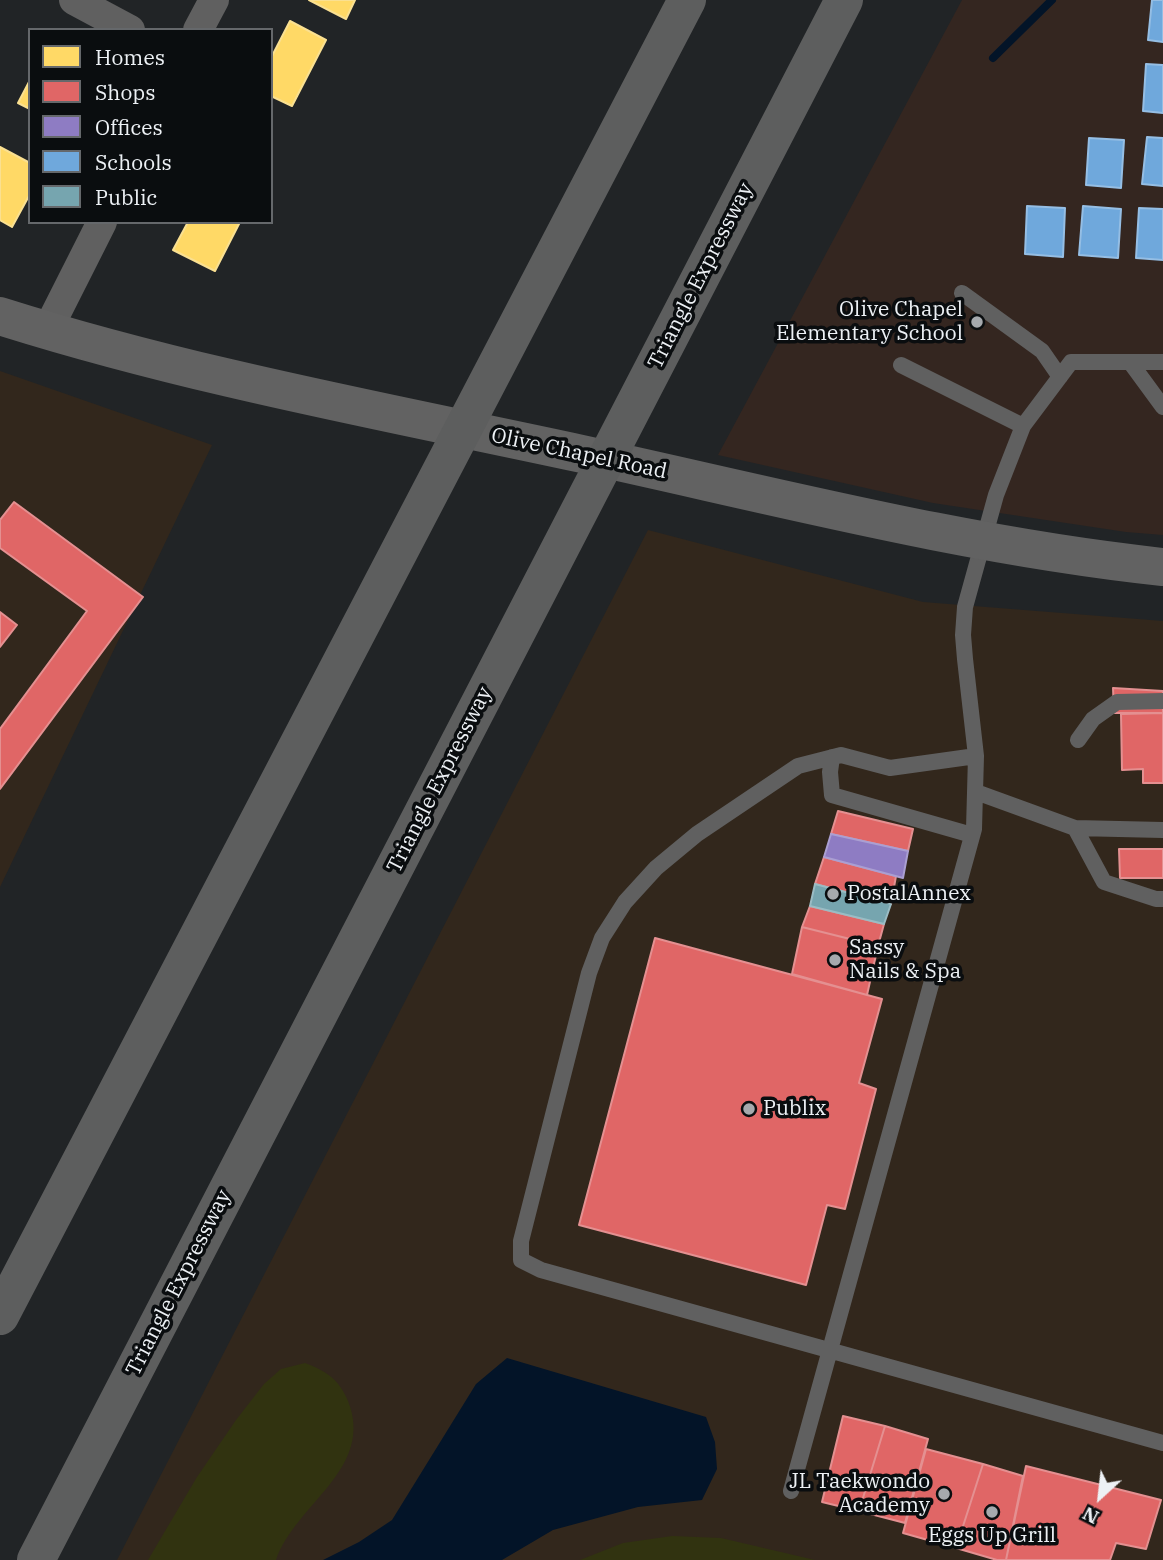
<!DOCTYPE html>
<style>
body{margin:0}
#map{position:relative;width:1163px;height:1560px;overflow:hidden;background:#212426;font-family:"IBM Plex Serif",serif}
canvas{display:block}
.legend{position:absolute;left:28px;top:28px;width:245px;height:196px;box-sizing:border-box;background:#0a0d0f;border:2px solid #65686b;margin:0;padding:9px 12px;list-style:none;font-size:21px;color:#edf1f5}
.legend li{display:flex;align-items:center;gap:14px;height:35px}
.legend b{width:35px;border:2px solid #65686b}
.north{position:absolute;left:1065px;top:1462px;width:70px;height:70px;-webkit-text-stroke:5px #0a0d0f;paint-order:stroke;rotate:207deg;font-size:19px;font-weight:700;line-height:28px;text-align:center;color:#edf1f5}
.north::after{content:'';display:block;margin:auto;width:24px;height:32px;background:#edf1f5;clip-path:polygon(50% 0,100% 100%,50% 72%,0 100%)}
</style>
<div id="map">
<canvas width="1163" height="1560"></canvas>
<ul class="legend">
<li><b style="height:19px;background:#ffd966"></b>Homes</li>
<li><b style="height:19px;background:#e06666"></b>Shops</li>
<li><b style="height:19px;background:#8e7cc3"></b>Offices</li>
<li><b style="height:19px;background:#6fa8dc"></b>Schools</li>
<li><b style="height:19px;background:#76a5af"></b>Public</li>
</ul>
<div class="north">N</div>
</div>
<script>
const ctx = document.querySelector('canvas').getContext('2d');
ctx.lineJoin = 'round';
function paint(path, color) {
  ctx.fillStyle = color;
  ctx.fill(path, 'evenodd');
}
function stroke(path, color, width, dash) {
  ctx.strokeStyle = color;
  ctx.lineWidth = width;
  ctx.lineCap = dash ? 'butt' : 'round';
  ctx.setLineDash(dash || []);
  ctx.stroke(path);
}
function drawText(font, color, halo, rows, align = 'center') {
  ctx.font = font + ' "IBM Plex Serif",serif';
  ctx.lineWidth = 7;
  ctx.setLineDash([]);
  ctx.textBaseline = 'middle';
  ctx.strokeStyle = halo;
  ctx.fillStyle = color;
  for (const [text, x, y, turn = 0] of rows) {
    ctx.save();
    ctx.translate(x, y);
    ctx.rotate((+turn || 0) * Math.PI / 180);
    ctx.textAlign = isNaN(turn) ? turn : align;
    if (halo) ctx.strokeText(text, 0, 0);
    ctx.fillText(text, 0, 0);
    ctx.restore();
  }
}
const commercial = new Path2D(`
 M0,371L212,445L0,887Z
 M648,530L923,602L1163,621V1560H117Z`);
const education = new Path2D(`
 M962,0H1163V535L1126,532L933,503L718,455Z`);
const green = new Path2D(`
 M305,1363C326,1371 339,1379 348,1401C375,1469 296,1503 276,1560H148L197,1477L236,1420L264,1384L281,1369Z
 M672,1536L721,1538L815,1560H580L623,1543Z`);
const water = new Path2D(`
 M507,1358L706,1417L715,1442L717,1469L702,1500L638,1507L553,1530L502,1560H323L359,1542L392,1520L476,1384Z`);
const homes = new Path2D(`
 M309,0H355L346,19Z
 M290,21L326,40L292,106L271,96V58Z
 M30,80V109L18,103Z
 M0,147L30,163V194L12,227L0,220Z
 M188,222H240L215,271L173,250Z`);
const shops = new Path2D(`
 M14,502L143,597L0,789V729L87,611L0,548V520Z
 M0,612L17,625L0,647Z
 M1113,688L1163,691V713H1114Z
 M1163,713V783H1143V769L1122,770L1121,714Z
 M838,811L913,829L908,851L831,834Z
 M1119,849H1163V878H1120Z
 M824,857L896,876L891,904L815,884Z
 M810,906L884,924L878,946L802,927Z
 M802,927L878,946L867,995L792,974Z
 M655,938L882,999L859,1083L876,1089L845,1209L827,1205L806,1285L579,1225Z
 M843,1416L885,1426L859,1511L822,1502Z
 M885,1426L928,1439L905,1523L859,1511Z
 M926,1449L983,1464L956,1548L903,1533Z
 M983,1464L1023,1476L1006,1560H997L956,1548Z
 M1026,1466L1161,1500L1146,1549L1116,1543L1110,1560H1006Z`);
const offices = new Path2D(`
 M831,834L908,851L903,878L824,857Z`);
const schools = new Path2D(`
 M1152,0H1163V42L1148,40Z
 M1146,64L1163,65V113L1143,111Z
 M1147,137L1163,138V186L1142,184Z
 M1089,138L1124,140L1121,188L1086,185Z
 M1027,206L1065,208L1063,257L1025,254Z
 M1083,206L1121,209L1118,258L1079,255Z
 M1139,208L1163,209V260L1136,258Z`);
const public = new Path2D(`
 M815,884L891,904L884,924L810,906Z`);
const stream = new Path2D(`
 M993,58L1052,0`);
const service = new Path2D(`
 M962,293L1042,351L1060,377
 M1130,362L1163,407
 M901,365L1023,426
 M1078,740L1093,719L1117,702L1163,701
 M976,756L890,768L841,755L798,766L697,834L656,868L625,902L602,938L589,973L521,1241V1260L541,1270L1163,1443
 M832,757L830,772L832,795L972,835
 M976,792L1075,828L1163,830
 M1075,828L1104,882L1156,899H1163
 M791,1491L974,829L976,756L965,659L963,635L965,607L996,495L1023,426L1071,362H1163`);
const minor = new Path2D(`
 M74,0L130,30
 M198,30L214,0
 M47,331L102,222`);
const secondary = new Path2D(`
 M0,316C190,376 387,412 582,454C775,496 966,546 1163,567`);
const motorway = new Path2D(`
 M0,1316L687,0
 M36,1560L844,0`);
const markers = [
 [977,322,7,"#a6a9ad"],
 [833,894,7,"#a6a9ad"],
 [835,960,7,"#a6a9ad"],
 [749,1109,7,"#a6a9ad"],
 [944,1494,7,"#a6a9ad"],
 [992,1512,7,"#a6a9ad"]
];
const streetNames = [
 ["Triangle Expressway",701,276,-63],
 ["Olive Chapel Road",579,454,12],
 ["Triangle Expressway",440,780,-63],
 ["Triangle Expressway",179,1283,-63]
];
const poiNames = [
 ["Olive Chapel",963,310,"right"],
 ["Elementary School",963,334,"right"],
 ["PostalAnnex",847,894],
 ["Sassy",849,948],
 ["Nails & Spa",849,972],
 ["Publix",763,1109],
 ["JL Taekwondo",930,1482,"right"],
 ["Academy",930,1506,"right"],
 ["Eggs Up Grill",992,1536,"center"]
];
paint(commercial, '#32271c');
paint(education, '#342620');
paint(green, '#313310');
paint(water, '#031428');
paint(homes, '#ffd966');
stroke(homes, '#fae091', 2);
paint(shops, '#e06666');
stroke(shops, '#e49091', 2);
paint(offices, '#8e7cc3');
stroke(offices, '#aa9fd2', 2);
paint(schools, '#6fa8dc');
stroke(schools, '#95bee4', 2);
paint(public, '#76a5af');
stroke(public, '#9abcc4', 2);
stroke(stream, '#031428', 8);
stroke(service, '#606060', 16);
stroke(minor, '#606060', 30);
stroke(secondary, '#626262', 38);
stroke(motorway, '#5d5e5e', 38);
for (const [x, y, r, color] of markers) {
  const dot = new Path2D();
  dot.arc(x, y, r, 0, 2 * Math.PI);
  ctx.fillStyle = color;
  ctx.fill(dot);
  stroke(dot, '#0a0d0f', 2.5);
}
drawText('21px', '#edf1f5', '#0a0d0f', streetNames);
drawText('21px', '#edf1f5', '#0a0d0f', poiNames, 'left');
</script>
